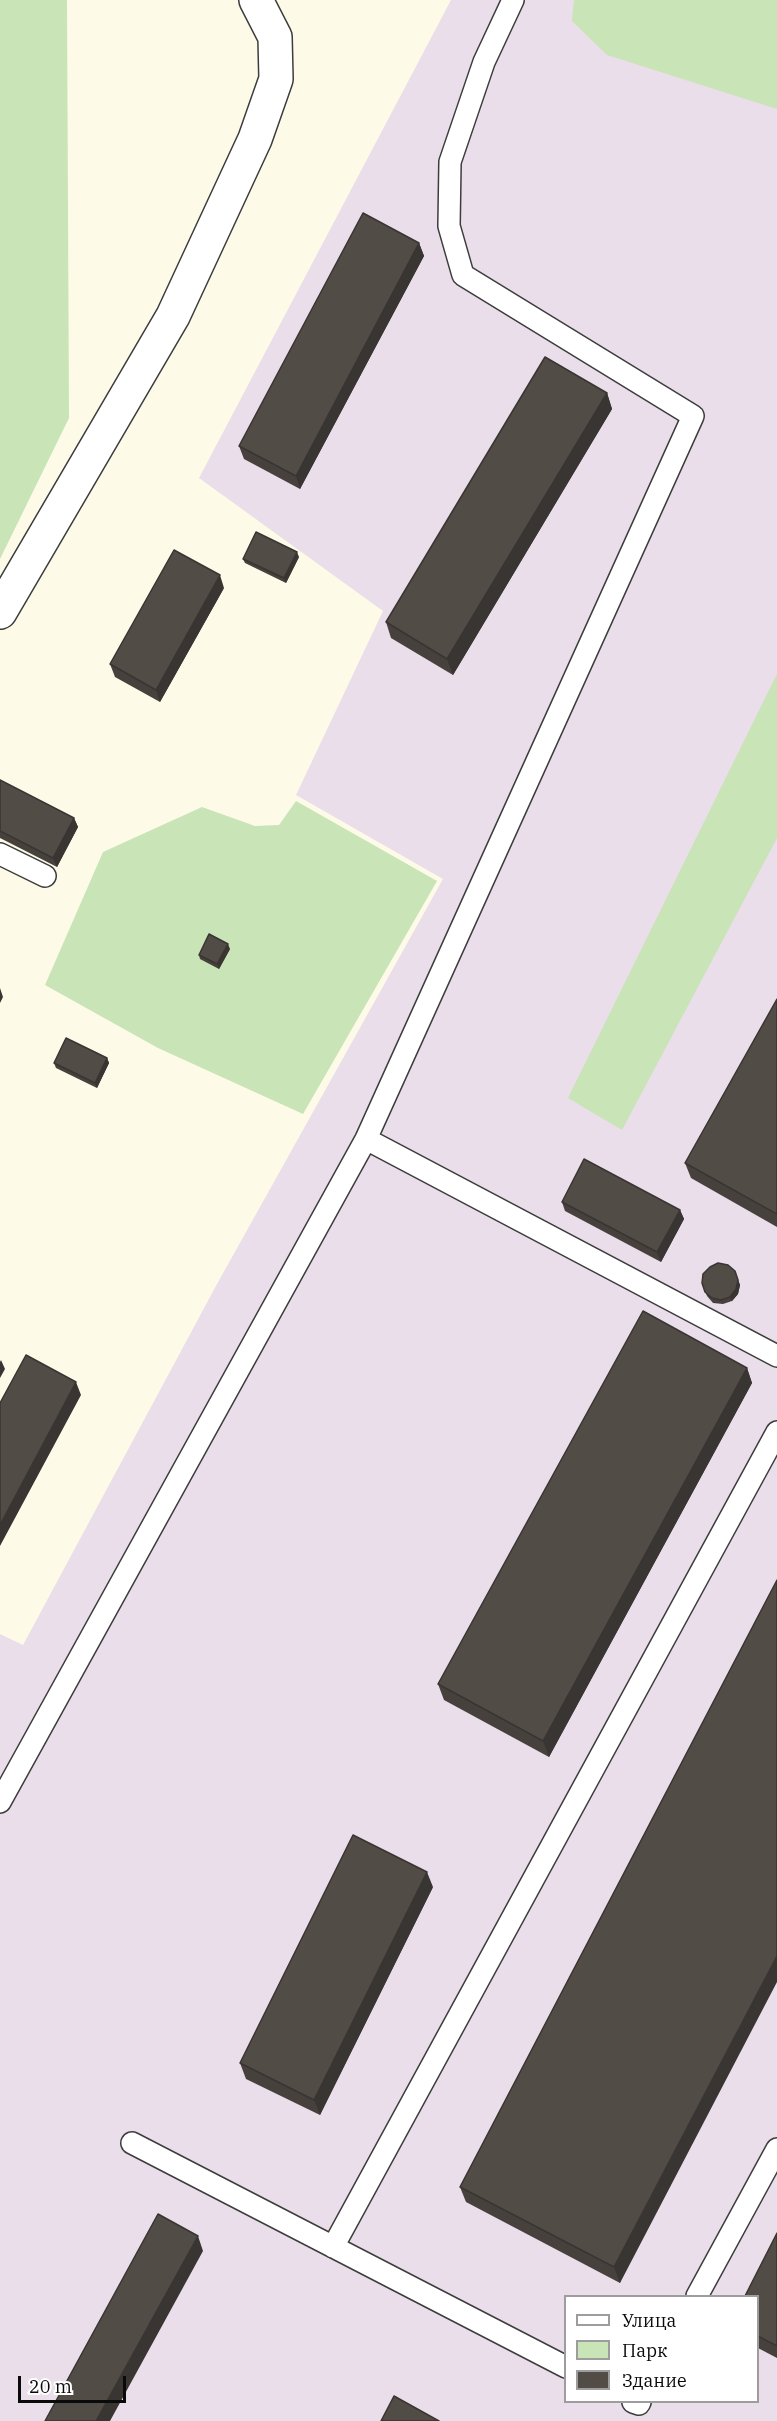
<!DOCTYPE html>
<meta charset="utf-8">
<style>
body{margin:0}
#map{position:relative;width:777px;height:2421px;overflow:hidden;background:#fdfbe8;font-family:"IBM Plex Serif",serif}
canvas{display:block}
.legend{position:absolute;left:564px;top:2295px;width:195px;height:108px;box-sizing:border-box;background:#fff;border:2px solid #9d9d9d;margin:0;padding:8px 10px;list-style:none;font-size:18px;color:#0a0a0a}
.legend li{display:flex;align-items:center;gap:12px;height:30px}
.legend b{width:30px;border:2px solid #9d9d9d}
.scale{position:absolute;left:18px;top:2376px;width:108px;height:27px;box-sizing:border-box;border:3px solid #0a0a0a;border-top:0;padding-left:8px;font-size:18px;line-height:21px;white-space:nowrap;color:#0a0a0a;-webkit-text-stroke:4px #fff;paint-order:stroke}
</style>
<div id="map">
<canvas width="777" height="2421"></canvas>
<ul class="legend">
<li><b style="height:8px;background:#fff"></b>Улица</li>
<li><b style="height:16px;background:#c9e4b6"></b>Парк</li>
<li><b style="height:16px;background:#524c47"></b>Здание</li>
</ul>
<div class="scale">20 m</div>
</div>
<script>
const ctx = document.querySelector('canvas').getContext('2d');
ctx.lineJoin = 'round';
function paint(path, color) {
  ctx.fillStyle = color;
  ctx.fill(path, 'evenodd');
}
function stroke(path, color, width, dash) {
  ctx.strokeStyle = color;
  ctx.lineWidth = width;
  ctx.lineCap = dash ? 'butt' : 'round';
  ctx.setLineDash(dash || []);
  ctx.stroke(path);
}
const industrial = new Path2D(`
 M451,0H777V2421H0V1634L23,1645L217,1284L443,879L296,795L383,611L199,478ZM566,2296H758V2402H566Z`);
const green = new Path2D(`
 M0,0H67L69,418L0,559Z
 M574,0H777V109L607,55L572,21Z
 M777,674V838L622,1130L568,1098Z
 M296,801L437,881L303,1114L158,1048L45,985L103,852L202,807L255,826L279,825Z`);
const service = new Path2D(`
 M0,854L45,876
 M366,1139L777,1356
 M0,1802L366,1139L693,416L463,275L449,226L450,162L484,62L513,0
 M132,2143L566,2367
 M333,2247L777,1432
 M697,2296L777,2149
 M633,2402L639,2404L640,2402`);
const minor = new Path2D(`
 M0,612L173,316L255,139L276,79L275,37L256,0`);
const wall = new Path2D(`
 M419,243L424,256L300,489L244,459L239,446Z
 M607,393L612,409L453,675L391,638L386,622Z
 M299,557L286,583L245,563L243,559Z
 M224,588L160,702L115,677L110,664Z
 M0,780L74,818L78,827L57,867L0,838Z
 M230,949L219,969L200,959L199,955Z
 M777,999V1227L691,1178L685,1163Z
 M107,1058L109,1063L97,1088L56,1068L54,1063Z
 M562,1202L680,1210L684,1219L661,1262L565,1211Z
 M735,1271L740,1285L738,1294L732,1301L723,1304L713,1303L707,1296L702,1283Z
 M747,1368L752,1383L549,1757L444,1700L438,1684Z
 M777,1580L620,2283L466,2202L460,2187Z
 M433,1887L320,2115L246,2079L240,2063Z
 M777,2233V2358L758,2348V2296Z`);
const shadedWall = new Path2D(`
 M419,243L424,256L300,489L296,476Z
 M607,393L612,409L453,675L447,659Z
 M297,552L299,557L286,583L284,578Z
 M220,575L224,588L160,702L156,690Z
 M74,818L78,827L57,867L53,858Z
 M228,944L230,949L219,969L217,964Z
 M0,988L3,997L0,1003Z
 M107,1058L109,1063L97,1088L95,1083Z
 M680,1210L684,1219L661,1262L657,1252Z
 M738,1280L740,1285L738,1294L732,1301L730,1297Z
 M1,1360L5,1369L0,1378V1362Z
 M747,1368L752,1383L549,1757L543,1741Z
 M76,1382L81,1395L0,1546V1525Z
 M427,1872L433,1887L320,2115L314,2100Z
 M777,1956V1982L620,2283L614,2267Z
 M198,2236L203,2251L110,2421H96Z`);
const building = new Path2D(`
 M363,213L419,243L296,476L239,446Z
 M545,357L607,393L447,659L386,622Z
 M256,532L297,552L284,578L243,559Z
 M174,550L220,575L156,690L110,664Z
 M0,780L74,818L53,858L0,831Z
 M209,934L228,944L217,964L199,955Z
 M777,999V1214L685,1163Z
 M66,1038L107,1058L95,1083L54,1063Z
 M584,1159L680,1210L657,1252L562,1202Z
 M718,1263L728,1265L735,1271L738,1280L736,1289L730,1297L721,1300L712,1298L705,1292L702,1283L703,1274L710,1267Z
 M643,1311L747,1368L543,1741L438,1684Z
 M26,1355L76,1382L0,1525V1403Z
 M777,1580V1956L614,2267L460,2187Z
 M353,1835L427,1872L314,2100L240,2063Z
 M158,2214L198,2236L96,2421H45Z
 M777,2233V2346L758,2336V2296H745Z
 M394,2396L439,2421H381Z`);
paint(industrial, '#e9dee9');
paint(green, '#c9e4b6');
stroke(service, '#3d3d3d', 24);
stroke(minor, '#3d3d3d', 36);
stroke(service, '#fff', 21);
stroke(minor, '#fff', 33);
paint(wall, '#47413d');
paint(shadedWall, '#393532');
paint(building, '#524c47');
stroke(building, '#393532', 1.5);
</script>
